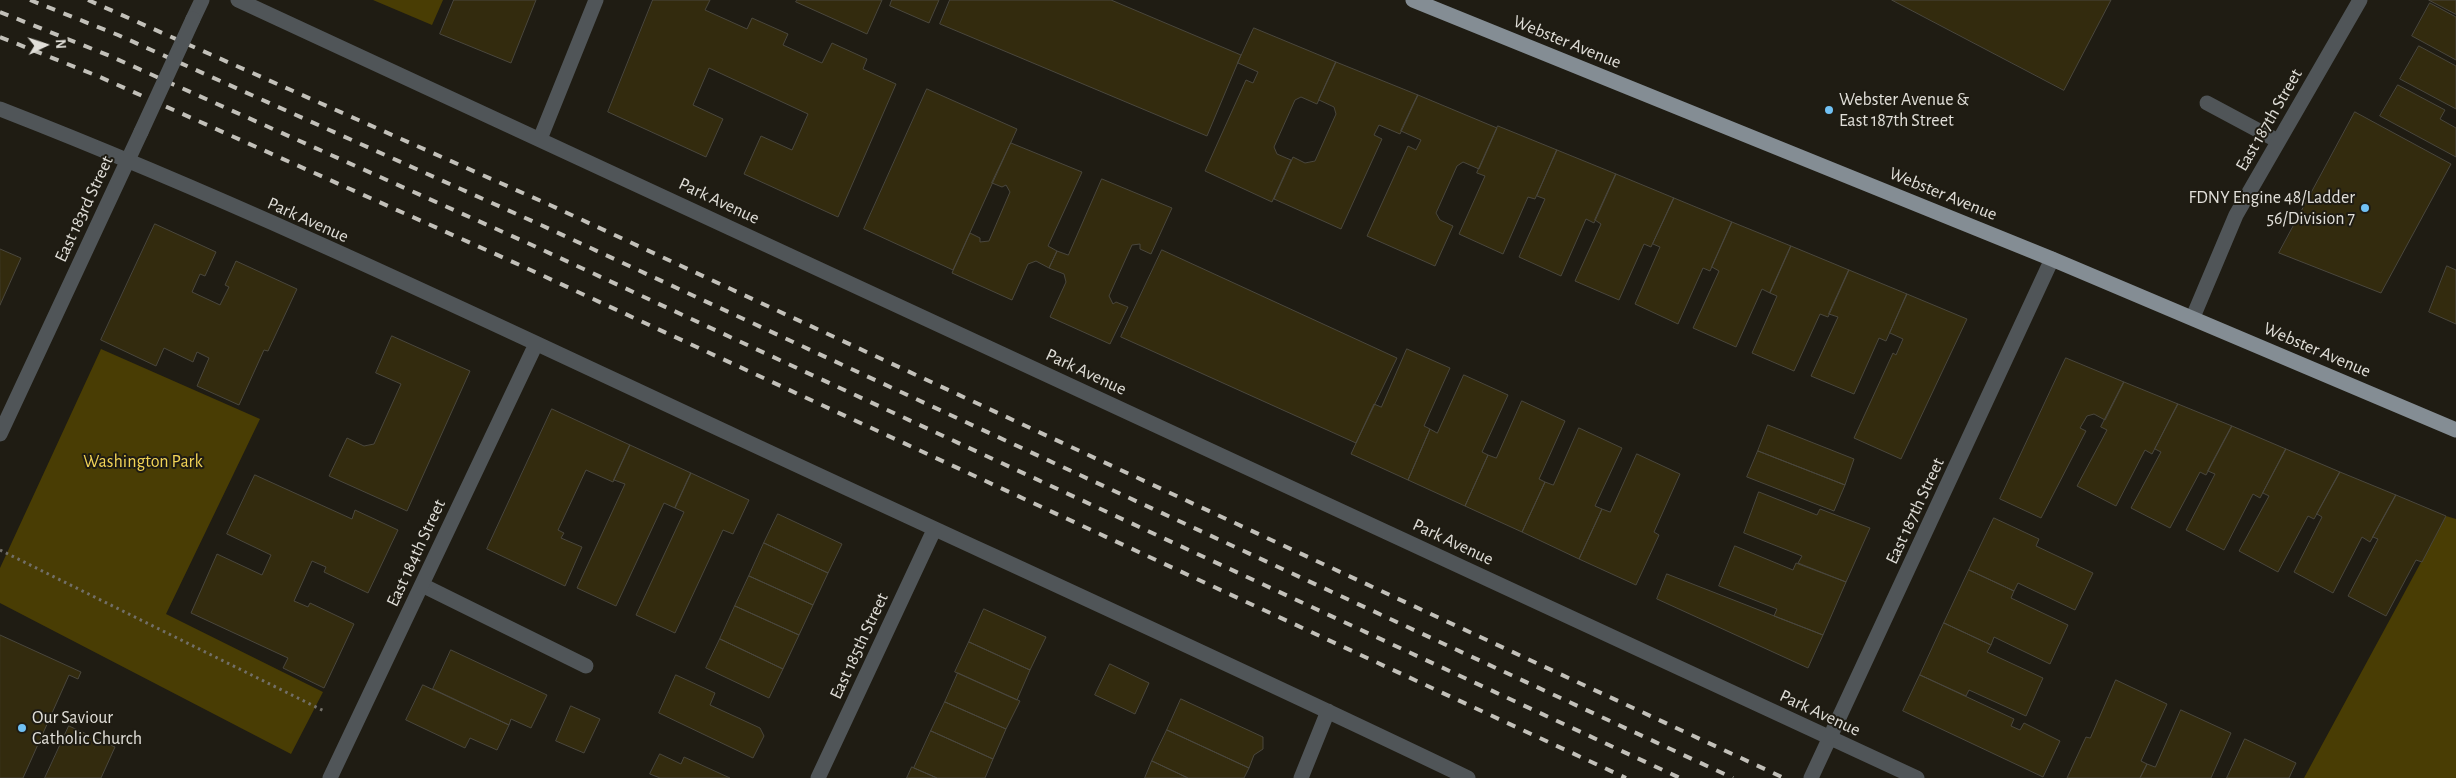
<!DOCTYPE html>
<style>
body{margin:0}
#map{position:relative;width:2456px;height:778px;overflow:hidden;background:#1f1c13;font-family:"Alegreya Sans",sans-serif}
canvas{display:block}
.north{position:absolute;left:20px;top:20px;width:50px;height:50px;-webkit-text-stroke:4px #1f1c13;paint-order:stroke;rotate:86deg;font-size:14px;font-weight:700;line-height:20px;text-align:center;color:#e1dfd9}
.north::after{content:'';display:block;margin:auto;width:18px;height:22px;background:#e1dfd9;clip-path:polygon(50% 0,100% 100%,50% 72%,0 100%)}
</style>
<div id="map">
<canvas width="2456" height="778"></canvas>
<div class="north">N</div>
</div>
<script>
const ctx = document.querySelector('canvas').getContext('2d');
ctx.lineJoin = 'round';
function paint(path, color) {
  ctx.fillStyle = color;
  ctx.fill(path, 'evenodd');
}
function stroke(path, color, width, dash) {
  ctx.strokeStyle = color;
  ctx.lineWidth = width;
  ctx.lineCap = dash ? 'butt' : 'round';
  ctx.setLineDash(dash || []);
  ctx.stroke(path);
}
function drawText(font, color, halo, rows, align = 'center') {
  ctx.font = font + ' "Alegreya Sans",sans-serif';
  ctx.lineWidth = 4;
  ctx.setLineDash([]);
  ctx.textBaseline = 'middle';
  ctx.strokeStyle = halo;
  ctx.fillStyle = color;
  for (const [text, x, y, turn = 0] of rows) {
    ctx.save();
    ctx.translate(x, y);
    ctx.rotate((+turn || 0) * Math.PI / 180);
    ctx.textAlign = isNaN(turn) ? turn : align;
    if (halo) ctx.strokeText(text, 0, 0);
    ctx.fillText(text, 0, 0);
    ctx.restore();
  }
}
const green = new Path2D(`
 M373,0H443L432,25Z
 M101,349L260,419L166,614L323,692L291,754L0,603V568Z
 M2446,516L2456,519V778H2304Z`);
const building = new Path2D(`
 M454,0H536L511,63L440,34Z
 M653,0H710L705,10L747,29L752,18L788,34L783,45L822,63L832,43L867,59L863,69L896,84L838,217L744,174L761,136L792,150L808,114L709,68L693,105L723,119L706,157L608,112Z
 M797,0H882L867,34L796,2Z
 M892,0H939L929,23L890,6Z
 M950,0H1111L1241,55L1207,136L940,24Z
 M1892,0H2111L2064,90Z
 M2429,0H2456V14Z
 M2430,3L2456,17V60L2412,36Z
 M1254,28L1336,62L1317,104L1301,97L1295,100L1274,147L1277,154L1291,160L1272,202L1205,171L1246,80L1253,83L1258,72L1238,63Z
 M2419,46L2456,66V109L2400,79Z
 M1336,62L1418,95L1400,134L1379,125L1374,135L1382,139L1341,229L1274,199L1293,157L1305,163L1315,161L1336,114L1334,107L1319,100Z
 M2398,85L2445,110L2440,119L2456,128V157L2380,116Z
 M927,89L1017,129L953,270L864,229Z
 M1418,95L1497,128L1479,169L1463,162L1457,166L1436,213L1440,220L1453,226L1435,266L1367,236L1408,146L1416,150L1421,140L1401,131Z
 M2355,112L2451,164L2381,293L2279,253Z
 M1498,126L1557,150L1535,199L1528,197L1503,254L1459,234L1485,176L1477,173Z
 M1011,143L1082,172L1048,246L1057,251L1049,268L1036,261L1028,264L1012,300L952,273L970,233L980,238V242L989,241L1010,192L1006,185L1002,187L992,183Z
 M1557,150L1616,174L1594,223L1586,219L1561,276L1519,257L1545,199L1537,196Z
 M1616,174L1674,198L1651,247L1644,244L1619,300L1575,281L1601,224L1595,220Z
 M1102,179L1172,208L1151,254L1140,249V244L1132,245L1109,296L1113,304L1116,302L1128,307L1110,344L1050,317L1066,282L1064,274L1049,268L1057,251L1068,255Z
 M1674,198L1732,222L1710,271L1703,268L1678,324L1635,304L1660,247L1653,244Z
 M1732,222L1791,246L1770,293L1762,289L1736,347L1693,328L1719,271L1712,267Z
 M155,224L216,252L205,276L200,274L192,292L220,305L229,287L225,285L236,261L297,289L268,351L264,350L239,405L197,386L209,358L197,352L193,362L164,348L156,366L101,340Z
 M1791,246L1849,270L1828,317L1820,314L1794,371L1752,353L1777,296L1770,293Z
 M0,249L21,258L0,305Z
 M1162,250L1397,358L1356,443L1121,337Z
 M2447,266L2456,270V324L2429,312Z
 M1849,270L1907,294L1886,341L1879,338L1854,394L1811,376L1838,317L1829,314Z
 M1907,294L1967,319L1901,459L1854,438L1893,353L1896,355L1903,339L1890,333Z
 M392,336L470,371L407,511L329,476L347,438L364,446L374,444L401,384L376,373Z
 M1407,349L1450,368L1424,426L1430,429L1408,480L1351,454L1374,404L1381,407Z
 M2066,358L2124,382L2105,420L2094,414L2087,416L2080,428L2086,431L2041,518L2000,499Z
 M1464,375L1508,395L1482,452L1488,455L1465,506L1408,480L1430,429L1437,433Z
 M2124,382L2178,404L2152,454L2145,450L2116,506L2077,486L2107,430L2101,427Z
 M1522,401L1565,421L1539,479L1545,482L1522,532L1465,506L1488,455L1496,458Z
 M2178,404L2232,426L2206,475L2200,472L2170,528L2131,508L2161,452L2155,449Z
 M552,409L630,445L613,482L586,470L558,530L564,533L561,538L582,547L565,586L487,549Z
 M1768,425L1854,459L1845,485L1758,451Z
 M2232,426L2286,449L2260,498L2253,494L2224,550L2186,530L2215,474L2208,471Z
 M1579,428L1622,448L1595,506L1602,509L1579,559L1522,532L1545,482L1553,485Z
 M630,445L691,473L675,508L664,503L616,606L577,588L625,484L614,480Z
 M2286,449L2340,472L2314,519L2308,516L2278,572L2239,551L2269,496L2263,493Z
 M1758,451L1845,485L1834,511L1747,477Z
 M1637,454L1680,474L1654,532L1659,535L1636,585L1579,559L1602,509L1610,512Z
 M2340,472L2396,495L2370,542L2362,537L2333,593L2294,572L2322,517L2317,514Z
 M691,473L749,500L733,534L723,530L675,633L636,615L684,512L675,508Z
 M255,475L352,519L355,510L398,530L368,593L324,572L326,567L312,561L294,601L308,607L310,603L354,624L324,688L283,668L288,658L191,613L217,554L262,575L271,555L227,534Z
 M1759,492L1817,515L1820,509L1870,528L1846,582L1798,563L1802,556L1744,533Z
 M2396,495L2446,516L2422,562L2416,560L2386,616L2348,596L2378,539L2373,537Z
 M778,514L842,544L828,573L764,543Z
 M1994,518L2039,539L2036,546L2093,573L2075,610L2018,583L2014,591L1969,570Z
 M764,543L828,573L813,605L749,576Z
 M1735,546L1793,570L1796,563L1846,582L1823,635L1774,616L1777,609L1719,586Z
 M1969,570L2014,591L2011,598L2068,625L2050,664L1994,637L1991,645L1944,623Z
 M1667,574L1823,635L1808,668L1657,599Z
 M749,576L813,605L799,635L735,606Z
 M735,606L799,635L783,669L720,639Z
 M984,609L1046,637L1030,670L969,642Z
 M1944,623L1991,645L1987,652L2043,678L2026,716L1969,690L1966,696L1920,675Z
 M0,635L81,672L78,679L69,675L23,778H0Z
 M720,639L783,669L769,698L706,668Z
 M969,642L1030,670L1017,700L955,672Z
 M451,650L547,695L531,728L511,719L509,725L433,689Z
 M1110,664L1149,683L1135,714L1095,695Z
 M958,673L1020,701L1006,729L945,702Z
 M676,675L715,693L710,705L760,728L764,736L753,758L659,713Z
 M1920,675L2014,719L2011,726L2020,730L2024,723L2060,741L2043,777L1903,711Z
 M2116,680L2167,704L2141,761L2147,764L2140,778H2067L2086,737L2090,738Z
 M423,685L509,725L497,750L470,738L465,748L406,720Z
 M1181,699L1263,737V749L1254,755L1249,768L1167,730Z
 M945,702L1006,729L993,759L931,731Z
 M571,706L600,719L584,753L556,741Z
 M2181,710L2231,733L2211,778H2140L2147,764L2155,767Z
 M69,726L115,747L101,778H45Z
 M1167,730L1249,768L1244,778H1188L1152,761Z
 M931,731L993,759L985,778H937L914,768Z
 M2245,739L2296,763L2289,778H2227Z
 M660,754L681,764L684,757L730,778H660L650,774Z
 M1152,761L1188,778H1145Z
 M912,767L914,768L937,778H907Z`);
const path = new Path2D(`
 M0,550L324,711`);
const lane = new Path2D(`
 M2207,103L2278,141
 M422,585L586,666`);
const street = new Path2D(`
 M238,0L1917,778
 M193,19L202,0
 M0,109C252,207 496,325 741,439C983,552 1227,662 1468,778
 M540,139L596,0
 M2193,317L2236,215L2360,0
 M0,434L141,132
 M330,778L536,344
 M818,778L934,530
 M1301,778L1328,711
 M1811,778L2052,259`);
const primary = new Path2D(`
 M1413,0L2052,259L2456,430`);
const rail = new Path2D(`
 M30,0L118,35L541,225L1733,778
 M88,0L550,205L1784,778
 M0,12L110,56L532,245L1680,778
 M0,37L100,77L522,266L1626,778`);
const streetBridge = new Path2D(`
 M141,132L193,19`);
const markers = [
 [1829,110,5,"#71c1f4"],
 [2365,208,5,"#71c1f4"],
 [22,728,5,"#71c1f4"]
];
const streetNames = [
 ["Webster Avenue",1567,42,22],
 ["East 187th Street",2269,120,-60],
 ["Webster Avenue",1943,194,22],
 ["Park Avenue",719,201,25],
 ["East 183rd Street",84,209,-65],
 ["Park Avenue",308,220,24],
 ["Webster Avenue",2317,350,23],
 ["Park Avenue",1086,372,25],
 ["East 187th Street",1915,511,-65],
 ["Park Avenue",1453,542,25],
 ["East 184th Street",416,553,-65],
 ["East 185th Street",859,646,-65],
 ["Park Avenue",1820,713,25]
];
const poiNames = [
 ["Webster Avenue &",1839,100],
 ["East 187th Street",1839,121],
 ["FDNY Engine 48/Ladder",2355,198,"right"],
 ["56/Division 7",2355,219,"right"],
 ["Our Saviour",32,718],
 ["Catholic Church",32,739]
];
const parkNames = [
 ["Washington Park",143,462]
];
paint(green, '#493d04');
paint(building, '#332b0e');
stroke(building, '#4a473d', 1);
stroke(path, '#726f68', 3, [2.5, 4]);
stroke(lane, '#505558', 15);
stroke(street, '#505558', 15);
stroke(primary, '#848d94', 15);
stroke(rail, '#c2c0b9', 4, [9, 9]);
stroke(streetBridge, '#505558', 15);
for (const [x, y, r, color] of markers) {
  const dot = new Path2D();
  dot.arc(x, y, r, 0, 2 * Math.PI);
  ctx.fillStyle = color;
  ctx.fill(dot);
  stroke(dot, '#1f1c13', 2);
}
drawText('18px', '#e1dfd9', '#1f1c13', streetNames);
drawText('18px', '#e1dfd9', '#1f1c13', poiNames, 'left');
drawText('18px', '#f2d356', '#1f1c13', parkNames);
</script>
